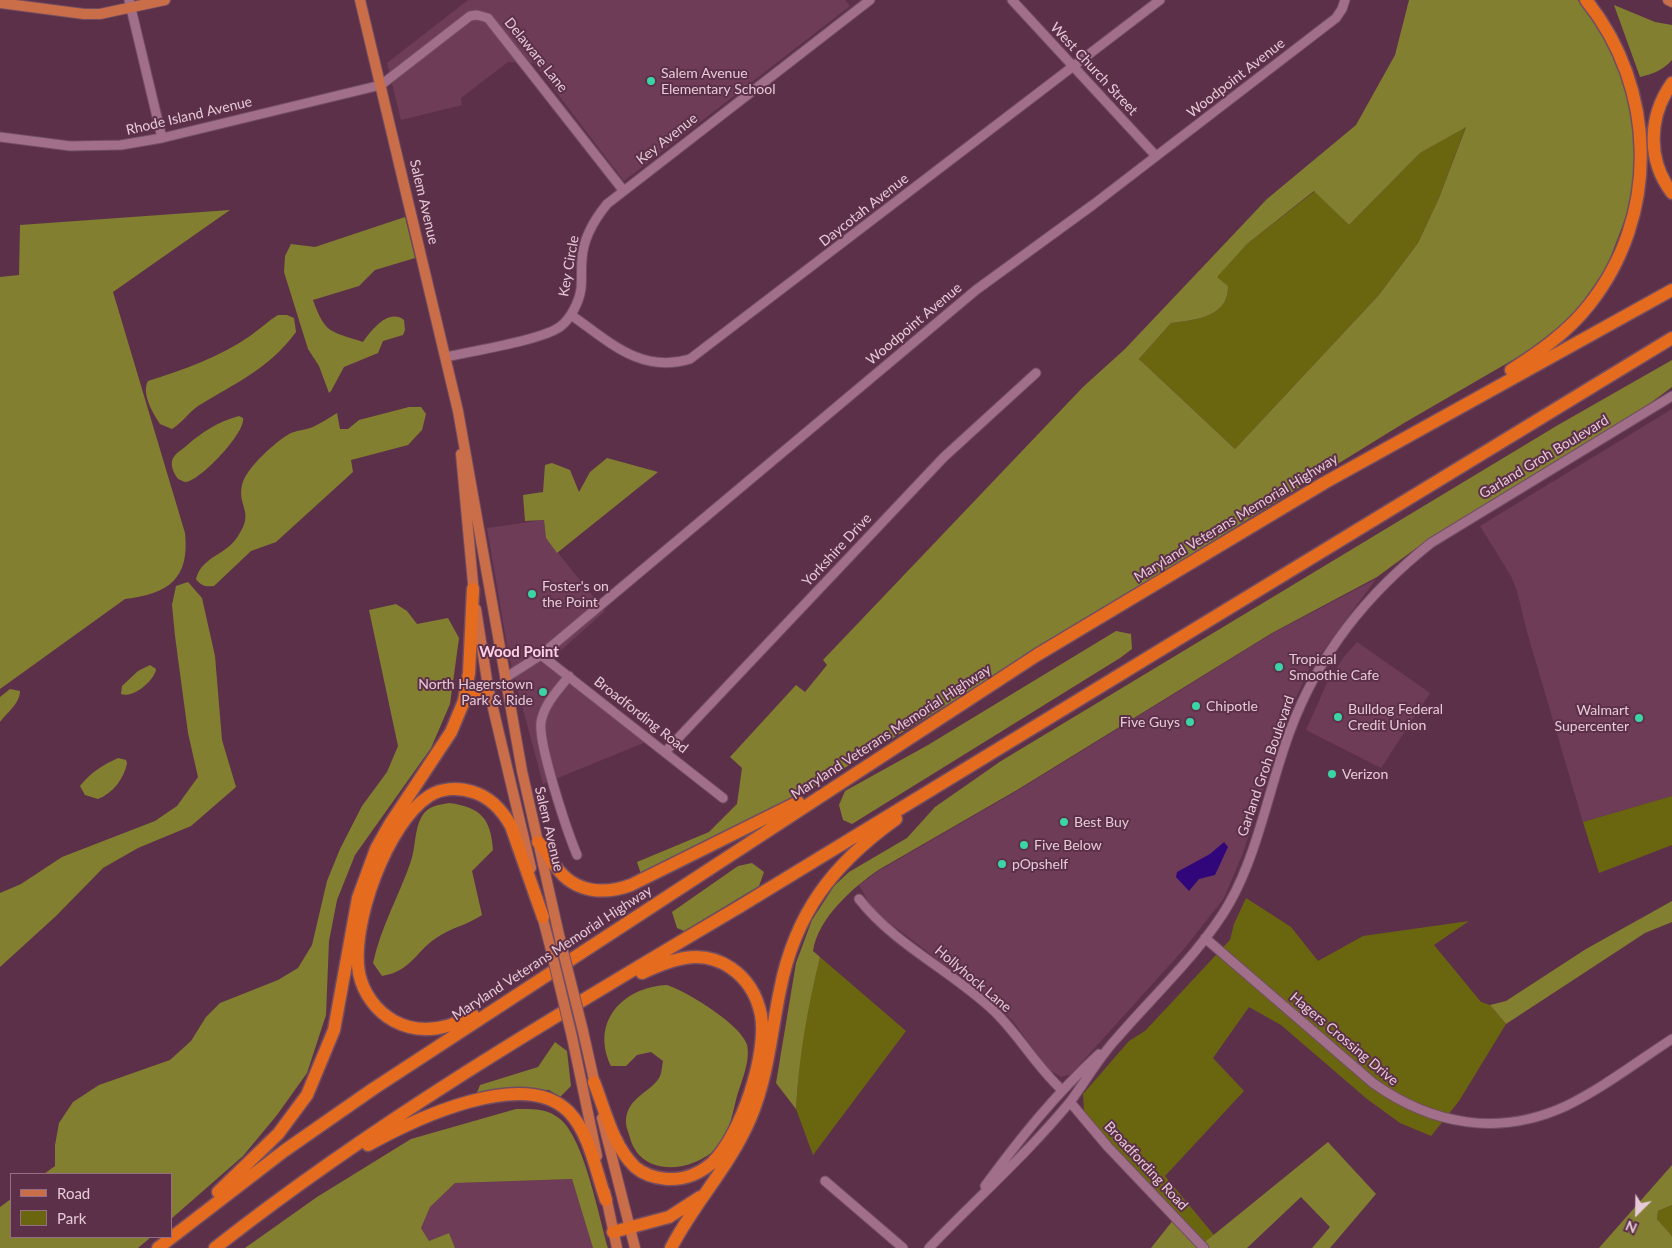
<!DOCTYPE html>
<style>
body{margin:0}
#map{position:relative;width:1672px;height:1248px;overflow:hidden;background:#5d3049;font-family:Lato,sans-serif}
canvas{display:block}
.legend{position:absolute;left:10px;top:1173px;width:162px;height:65px;box-sizing:border-box;background:#5d3049;border:1px solid #946e82;margin:0;padding:6px 9px;list-style:none;font-size:15px;color:#e6cad7}
.legend li{display:flex;align-items:center;gap:10px;height:25px}
.legend b{width:25px;border:1px solid #946e82}
.north{position:absolute;left:1612px;top:1188px;width:50px;height:50px;-webkit-text-stroke:4px #5d3049;paint-order:stroke;rotate:203deg;font-size:14px;font-weight:700;line-height:20px;text-align:center;color:#e6cad7}
.north::after{content:'';display:block;margin:auto;width:18px;height:22px;background:#e6cad7;clip-path:polygon(50% 0,100% 100%,50% 72%,0 100%)}
</style>
<div id="map">
<canvas width="1672" height="1248"></canvas>
<ul class="legend">
<li><b style="height:6px;background:#ca6d49"></b>Road</li>
<li><b style="height:14px;background:#6a6610"></b>Park</li>
</ul>
<div class="north">N</div>
</div>
<script>
const ctx = document.querySelector('canvas').getContext('2d');
ctx.lineJoin = 'round';
function paint(path, color) {
  ctx.fillStyle = color;
  ctx.fill(path, 'evenodd');
}
function stroke(path, color, width, dash) {
  ctx.strokeStyle = color;
  ctx.lineWidth = width;
  ctx.lineCap = dash ? 'butt' : 'round';
  ctx.setLineDash(dash || []);
  ctx.stroke(path);
}
function drawText(font, color, halo, rows, align = 'center') {
  ctx.font = font + ' Lato,sans-serif';
  ctx.lineWidth = 4;
  ctx.setLineDash([]);
  ctx.textBaseline = 'middle';
  ctx.strokeStyle = halo;
  ctx.fillStyle = color;
  for (const [text, x, y, turn = 0] of rows) {
    ctx.save();
    ctx.translate(x, y);
    ctx.rotate((+turn || 0) * Math.PI / 180);
    ctx.textAlign = isNaN(turn) ? turn : align;
    if (halo) ctx.strokeText(text, 0, 0);
    ctx.fillText(text, 0, 0);
    ctx.restore();
  }
}
const built = new Path2D(`
 M468,0H845L850,6L624,181L534,63L508,62L461,98L462,105L401,120L387,63Z
 M1672,409V796L1583,822L1527,632L1517,591L1511,576L1480,526Z
 M544,520L546,538L605,611L547,663L646,742L543,784L509,657L487,528Z
 M1376,579L1308,671L1286,720L1243,853L1224,898L1184,949L1071,1074L1061,1077L1048,1069L1013,1021L993,1002L873,910L859,885L880,870L1017,791L1273,633Z
 M1357,642L1430,693L1381,768L1306,730L1327,683L1343,658Z
 M572,1179L593,1248H455L449,1233L429,1241L421,1228L430,1207L455,1183Z`);
const green = new Path2D(`
 M1466,126L1439,198L1418,243L1378,296L1235,449L1139,359L1171,323C1195,320 1229,317 1228,286L1216,277L1247,244L1315,191L1349,225L1420,153Z
 M1672,796V845L1599,873L1583,822Z
 M1246,898L1291,927L1318,961L1363,936L1469,921L1434,945L1481,1002L1490,1005L1506,1024L1459,1101L1431,1136L1400,1123L1367,1099L1281,1025L1249,1007L1213,1058L1244,1091L1165,1176L1214,1235L1200,1247L1085,1125L1083,1094L1129,1041L1145,1031L1230,940L1234,924Z
 M820,957L906,1031L813,1155L796,1109L800,1052L808,1004Z
 M1672,1205V1236L1657,1219L1658,1211Z`);
const forest = new Path2D(`
 M1409,0H1578L1604,37L1627,88L1636,150L1630,206L1606,269L1575,313L1535,347L1404,423L825,780L755,821L642,877L637,862L709,832L737,804L742,768L730,757L796,685L805,692L827,665L823,660L1083,387L1125,349L1267,199L1356,125L1395,55ZM1466,127L1439,198L1418,243L1378,296L1235,449L1139,359L1171,323C1195,320 1229,317 1228,286L1217,277L1247,244L1314,191L1349,225L1420,153Z
 M1614,5L1655,22L1672,25V60C1663,70 1653,74 1640,77Z
 M230,210L113,292L185,533C190,579 168,594 125,599L0,689V277L19,275L20,225Z
 M405,217L415,258L375,270L359,286L313,300C325,334 330,331 363,342C371,331 388,308 404,320L405,330L403,335L383,341L378,353L344,367L331,391L329,393L319,366L308,349L284,272L285,256L291,244L315,247Z
 M278,315H287L294,318L296,332C270,368 234,384 198,406C189,412 183,422 172,429L160,424C153,413 141,394 148,381C183,370 220,357 250,336C260,329 268,321 278,315Z
 M1672,360V387L1645,407L1415,549L1377,577L1272,633L1017,790L880,869C853,887 818,918 813,951L820,957C807,1010 799,1055 796,1109L776,1083L796,963L812,920L834,886L849,872L907,838L935,807L1001,761L1558,425Z
 M409,407H421L426,414L422,430L408,445L351,460L353,472L276,542L251,551L214,586C206,587 201,586 196,579C202,556 227,555 238,536C255,511 237,507 242,485C246,468 276,441 291,433C298,430 306,430 313,427C321,423 329,418 337,413L340,429H348L359,420Z
 M239,416L243,418C246,433 198,483 185,482C184,482 179,479 178,479C174,473 171,468 172,461C174,454 180,451 185,447C202,432 217,422 239,416Z
 M607,458L658,472L557,553L546,538L544,520L525,521L523,495L543,492L545,465L552,463L570,470L579,492L590,472Z
 M188,582L202,598L215,656L222,740L236,787L191,826L138,848L103,868L56,916L0,967V893L21,884L62,857L155,821L177,806L198,777L188,733L175,636L172,605L176,586Z
 M396,604L407,611L417,624L448,618L459,638L450,704L431,748L355,855L337,900L329,941L326,1015L307,1073L277,1115L243,1156L171,1219V1174H44L55,1166V1145L59,1123L73,1102L99,1085L170,1060L191,1041L206,1017L220,1003L278,980L298,968L312,945L327,881L340,849L362,806L387,772L398,746L369,610Z
 M1116,631L1131,634L1132,649L1120,658L852,824L843,820L839,805L845,791L928,745Z
 M150,665L156,669C155,680 133,699 121,694L122,686L138,671Z
 M10,689L20,691C20,703 7,713 0,722V697Z
 M118,758L126,760L127,763C124,779 113,793 98,799L85,795L80,786C91,772 103,765 118,758Z
 M449,803C481,807 491,819 493,850L472,871L482,915C469,924 454,927 441,935C416,949 413,971 382,976L373,963C381,926 399,896 411,861C416,846 414,830 422,816C428,806 438,805 449,803Z
 M752,863L764,872L759,886L684,931L677,928L672,912L738,866Z
 M1672,901V922L1645,933L1506,1024L1490,1005L1506,1001L1586,949Z
 M667,985C686,991 742,1025 747,1045C751,1062 740,1084 736,1100C732,1116 728,1137 716,1149C690,1173 641,1177 630,1138C629,1133 626,1128 626,1123C625,1097 653,1092 660,1076C662,1072 662,1065 663,1061L651,1052L637,1055L626,1066H611C590,1022 623,987 667,985Z
 M555,1042L567,1051L571,1086L560,1097L549,1090L502,1089L476,1095L480,1085L538,1067Z
 M516,1109C533,1109 547,1108 560,1119C584,1138 599,1217 608,1248H593L572,1179L455,1183L430,1207L421,1228L429,1241L449,1233L455,1248H245L317,1197L411,1139Z
 M1328,1142L1376,1194L1330,1248H1312L1330,1227L1301,1197L1247,1248H1151L1174,1219L1200,1246Z
 M1672,1165V1205L1658,1211L1657,1219L1672,1236V1248H1599Z
 M11,1199V1237H151L138,1248H0V1207Z`);
const water = new Path2D(`
 M1224,842L1228,847L1215,875L1199,879L1189,891L1176,877L1177,872L1210,854Z`);
const minor = new Path2D(`
 M129,0L162,138
 M1012,0L1156,156
 M0,137L70,146L121,145L162,138L381,85L470,16L477,15L488,18L623,190
 M571,315C609,341 640,374 690,359L1160,0
 M446,357C471,351 544,340 561,326C571,318 579,302 581,289C582,279 581,269 582,259C583,238 594,220 607,204L870,0
 M541,655L723,798
 M569,676C559,689 544,704 541,722C538,744 567,831 577,855
 M505,678L541,655L976,290L1094,204L1336,18L1342,9L1345,0
 M665,752L944,457L1036,373
 M859,899C895,945 952,971 994,1011C1019,1035 1036,1066 1061,1089
 M1205,938L1373,1083C1432,1125 1499,1137 1566,1106C1603,1088 1638,1061 1672,1039
 M1070,1102L1108,1147L1204,1248
 M825,1181L903,1248
 M985,1186C1021,1137 1054,1096 1099,1054
 M929,1248C976,1199 1027,1154 1070,1102C1086,1081 1099,1057 1117,1038C1153,996 1203,950 1230,902C1259,850 1269,787 1290,731C1319,653 1367,594 1431,543L1672,396`);
const major = new Path2D(`
 M360,0L458,411L522,771L560,939
 M1668,0L1672,2
 M0,3L84,14H100L165,0
 M461,454L474,594
 M476,609L488,687L531,868
 M541,912L550,946
 M583,1031L596,1089
 M572,1037L597,1156
 M602,1118L635,1248
 M605,1192L617,1248`);
const highway = new Path2D(`
 M1672,83C1648,117 1647,160 1672,193
 M1511,370C1539,352 1568,332 1589,305C1660,216 1657,88 1586,0
 M464,701L469,673L473,589
 M538,842C547,850 549,858 556,867C575,893 604,895 631,885L798,802
 M473,1015C448,1029 420,1035 394,1021C376,1011 363,993 359,973C350,925 387,823 429,796C441,788 459,787 473,792C490,797 502,810 511,826L543,917
 M594,1082C605,1110 613,1146 635,1167C643,1174 656,1178 667,1179C683,1180 699,1174 712,1163C741,1135 768,1054 761,1015C757,995 747,979 731,968C701,948 672,959 642,973
 M368,1145C413,1120 524,1066 569,1112C590,1134 596,1172 606,1200
 M218,1192L278,1134L307,1095L334,1030L358,898L376,849L390,824L451,732L464,701L488,687
 M613,1232L669,1217L700,1197
 M158,1248L284,1151L373,1089L1037,655L1324,483L1672,290
 M215,1248C379,1119 560,1013 739,907L1672,338
 M671,1248C694,1203 730,1166 750,1119C768,1077 771,1033 780,990C795,913 833,864 896,819`);
const majorBridge = new Path2D(`
 M560,939L583,1031
 M550,946L572,1037`);
const markers = [
 [651,81,5,"#3bd4a4"],
 [532,594,5,"#3bd4a4"],
 [1279,667,5,"#3bd4a4"],
 [543,692,5,"#3bd4a4"],
 [1196,706,5,"#3bd4a4"],
 [1338,717,5,"#3bd4a4"],
 [1639,718,5,"#3bd4a4"],
 [1190,722,5,"#3bd4a4"],
 [1332,774,5,"#3bd4a4"],
 [1064,822,5,"#3bd4a4"],
 [1024,845,5,"#3bd4a4"],
 [1002,864,5,"#3bd4a4"]
];
const streetNames = [
 ["Delaware Lane",536,55,51],
 ["West Church Street",1094,69,47],
 ["Woodpoint Avenue",1236,78,-38],
 ["Rhode Island Avenue",189,116,-13],
 ["Key Avenue",667,139,-38],
 ["Salem Avenue",424,202,77],
 ["Daycotah Avenue",864,210,-38],
 ["Key Circle",569,266,-80],
 ["Woodpoint Avenue",914,324,-40],
 ["Garland Groh Boulevard",1544,457,-31],
 ["Maryland Veterans Memorial Highway",1236,518,-31],
 ["Yorkshire Drive",837,550,-47],
 ["Broadfording Road",641,715,38],
 ["Maryland Veterans Memorial Highway",891,732,-33],
 ["Garland Groh Boulevard",1266,766,-71],
 ["Salem Avenue",549,829,77],
 ["Maryland Veterans Memorial Highway",552,953,-33],
 ["Hollyhock Lane",973,979,40],
 ["Hagers Crossing Drive",1344,1039,40],
 ["Broadfording Road",1146,1166,47]
];
const poiNames = [
 ["Salem Avenue",661,73],
 ["Elementary School",661,89],
 ["Foster's on",542,586],
 ["the Point",542,602],
 ["Tropical",1289,659],
 ["Smoothie Cafe",1289,675],
 ["North Hagerstown",533,684,"right"],
 ["Park & Ride",533,700,"right"],
 ["Chipotle",1206,706],
 ["Bulldog Federal",1348,709],
 ["Credit Union",1348,725],
 ["Walmart",1629,710,"right"],
 ["Supercenter",1629,726,"right"],
 ["Five Guys",1180,722,"right"],
 ["Verizon",1342,774],
 ["Best Buy",1074,822],
 ["Five Below",1034,845],
 ["pOpshelf",1012,864]
];
const neighbourhoodNames = [
 ["Wood Point",519,652]
];
paint(built, '#6e3c57');
paint(green, '#6a6610');
paint(forest, '#827f31');
paint(water, '#31067b');
stroke(minor, '#724d61', 11);
stroke(major, '#724d61', 12);
stroke(highway, '#724d61', 15);
stroke(minor, '#a16f89', 9);
stroke(major, '#ca6d49', 10);
stroke(highway, '#e56b1e', 12);
stroke(majorBridge, '#724d61', 12, []);
stroke(majorBridge, '#ca6d49', 10);
for (const [x, y, r, color] of markers) {
  const dot = new Path2D();
  dot.arc(x, y, r, 0, 2 * Math.PI);
  ctx.fillStyle = color;
  ctx.fill(dot);
  stroke(dot, '#5d3049', 2);
}
drawText('14px', '#e6cad7', '#5d3049', streetNames);
drawText('14px', '#e6cad7', '#5d3049', poiNames, 'left');
drawText('bold 15px', '#fed1e7', '#5d3049', neighbourhoodNames);
</script>
